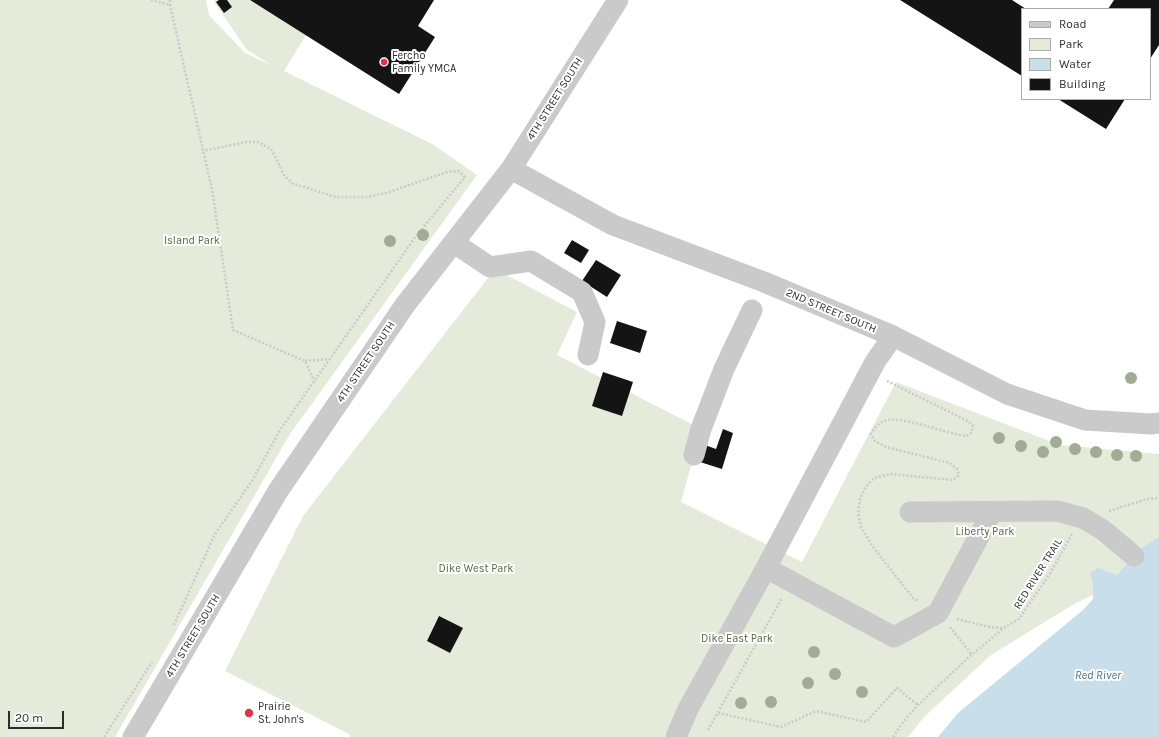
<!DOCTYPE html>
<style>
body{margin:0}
#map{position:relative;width:1159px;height:737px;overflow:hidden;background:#fff;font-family:Karla,sans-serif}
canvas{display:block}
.legend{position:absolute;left:1021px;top:8px;width:130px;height:92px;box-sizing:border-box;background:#fff;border:1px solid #ababab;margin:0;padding:5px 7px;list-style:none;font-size:12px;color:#2d2d2d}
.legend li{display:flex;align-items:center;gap:8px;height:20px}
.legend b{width:20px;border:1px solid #ababab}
.scale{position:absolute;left:8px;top:711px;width:56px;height:18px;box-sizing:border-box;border:2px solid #2d2d2d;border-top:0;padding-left:5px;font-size:12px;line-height:14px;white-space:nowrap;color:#2d2d2d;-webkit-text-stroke:3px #fff;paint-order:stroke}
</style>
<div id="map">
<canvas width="1159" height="737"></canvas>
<ul class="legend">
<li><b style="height:5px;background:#cacaca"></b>Road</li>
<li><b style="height:11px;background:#e4ebdb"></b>Park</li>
<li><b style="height:11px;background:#c8deea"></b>Water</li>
<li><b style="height:11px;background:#141414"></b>Building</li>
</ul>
<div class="scale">20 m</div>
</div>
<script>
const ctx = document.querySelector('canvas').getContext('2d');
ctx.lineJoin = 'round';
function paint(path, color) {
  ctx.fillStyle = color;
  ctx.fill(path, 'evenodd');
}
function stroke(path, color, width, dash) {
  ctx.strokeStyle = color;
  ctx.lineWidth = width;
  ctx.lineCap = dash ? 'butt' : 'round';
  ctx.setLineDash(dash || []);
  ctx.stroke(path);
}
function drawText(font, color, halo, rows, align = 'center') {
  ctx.font = font + ' Karla,sans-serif';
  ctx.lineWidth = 4;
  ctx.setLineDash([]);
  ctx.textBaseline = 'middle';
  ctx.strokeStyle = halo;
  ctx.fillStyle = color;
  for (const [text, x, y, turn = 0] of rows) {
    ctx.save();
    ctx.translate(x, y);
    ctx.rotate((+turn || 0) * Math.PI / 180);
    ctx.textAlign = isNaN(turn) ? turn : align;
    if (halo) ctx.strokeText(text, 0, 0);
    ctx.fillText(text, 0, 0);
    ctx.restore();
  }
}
const green = new Path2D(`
 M0,0H206L209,15L245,53L271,65L247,50L214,2L215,0H249L306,35L284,71L432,144L477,175L290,434L115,737H0Z
 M495,269L577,312L557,355L701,429L681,502L802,562L896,382L1060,445L1159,454V564L1074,604L991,655L924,717L908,737H350L349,734L225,671L303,516Z`);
const water = new Path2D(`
 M1159,537V737H938L958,713L1083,610L1093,599V584L1090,573L1098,568L1117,575L1139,550Z`);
const building = new Path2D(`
 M219,0H227L232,7L224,13L216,2Z
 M250,0H434L418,26L435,37L399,94Z
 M900,0H1012L1026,9H1022V76Z
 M1114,0H1159V45L1150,59V9H1108Z
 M1058,99H1125L1106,129Z
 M572,240L589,250L581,263L564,253Z
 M596,260L621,275L607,297L582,281Z
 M617,321L647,331L640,353L610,343Z
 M603,372L633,382L622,416L592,406Z
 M723,429L733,433L722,469L700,462L705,445L716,449Z
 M439,616L463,628L450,653L427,641Z`);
const path = new Path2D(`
 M151,0L170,5
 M170,0V5L212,189L233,330L305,361L314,381
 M305,361L330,359
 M887,381L966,420L973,426L971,433L966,436C947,434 898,414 884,421C877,424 874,429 871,434L875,441L886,447L950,463L957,469L959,475L953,480L890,474L874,478L865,488L860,499L858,513L861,527L873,547L913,598L918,601
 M1109,511L1147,499L1159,498
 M957,619L989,627L1003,628
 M174,625L215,534L252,481L280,430L416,236L465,177L458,171L447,172L386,193L367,197H335L292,183L283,174L277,160L271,149L258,142H246L203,151
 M950,627L972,655
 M718,713L781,727L816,711L866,722L897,688L918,705
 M708,730L782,598
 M104,737L152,662
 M893,737L904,721L918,705L969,657L1004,628L1019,619L1051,572L1072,534`);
const minor = new Path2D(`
 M511,169L613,225L764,282L893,336L1007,394L1085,420L1151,424L1159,423
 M454,243L490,267L531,261L582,292L595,322L588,355
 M694,455L701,429L724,369L752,310
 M910,512L1057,511L1083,518L1103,530L1134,556
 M766,568L894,637L938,613L992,512
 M133,737L278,491L405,305L511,169L618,0
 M676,737L688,709L766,568L875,362L893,336`);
const trees = [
 [423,235],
 [390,241],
 [1131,378],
 [999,438],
 [1056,442],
 [1021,446],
 [1075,449],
 [1043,452],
 [1096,452],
 [1117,455],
 [1136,456],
 [814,652],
 [835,674],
 [808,683],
 [862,692],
 [771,702],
 [741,703]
];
const markers = [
 [384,62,4,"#e13348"],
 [249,713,5,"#e13348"]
];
const poiNames = [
 ["Fercho",392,56],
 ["Family YMCA",392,69],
 ["Prairie",258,707],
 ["St. John's",258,720]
];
const streetNames = [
 ["4TH STREET SOUTH",555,99,-58],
 ["2ND STREET SOUTH",831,311,23],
 ["4TH STREET SOUTH",366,362,-56],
 ["RED RIVER TRAIL",1038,574,-58],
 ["4TH STREET SOUTH",193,636,-59]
];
const parkNames = [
 ["Island Park",192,241],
 ["Liberty Park",985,532],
 ["Dike West Park",476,569],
 ["Dike East Park",737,639]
];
const waterNames = [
 ["Red River",1098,676]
];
paint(green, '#e4ebdb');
paint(water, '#c8deea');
paint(building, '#141414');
stroke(path, '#cacaca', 2.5, [2, 2]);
stroke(minor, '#cacaca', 21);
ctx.fillStyle = '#a0ac94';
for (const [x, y] of trees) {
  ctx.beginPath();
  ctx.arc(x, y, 6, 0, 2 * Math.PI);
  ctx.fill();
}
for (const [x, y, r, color] of markers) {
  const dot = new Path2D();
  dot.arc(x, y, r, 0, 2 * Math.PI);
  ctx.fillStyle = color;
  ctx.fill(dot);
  stroke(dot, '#fff', 1.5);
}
drawText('11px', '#2d2d2d', '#fff', poiNames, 'left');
drawText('11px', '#2d2d2d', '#fff', streetNames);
drawText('11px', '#53683c', '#fff', parkNames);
drawText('italic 12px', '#3e728d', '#fff', waterNames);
</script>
